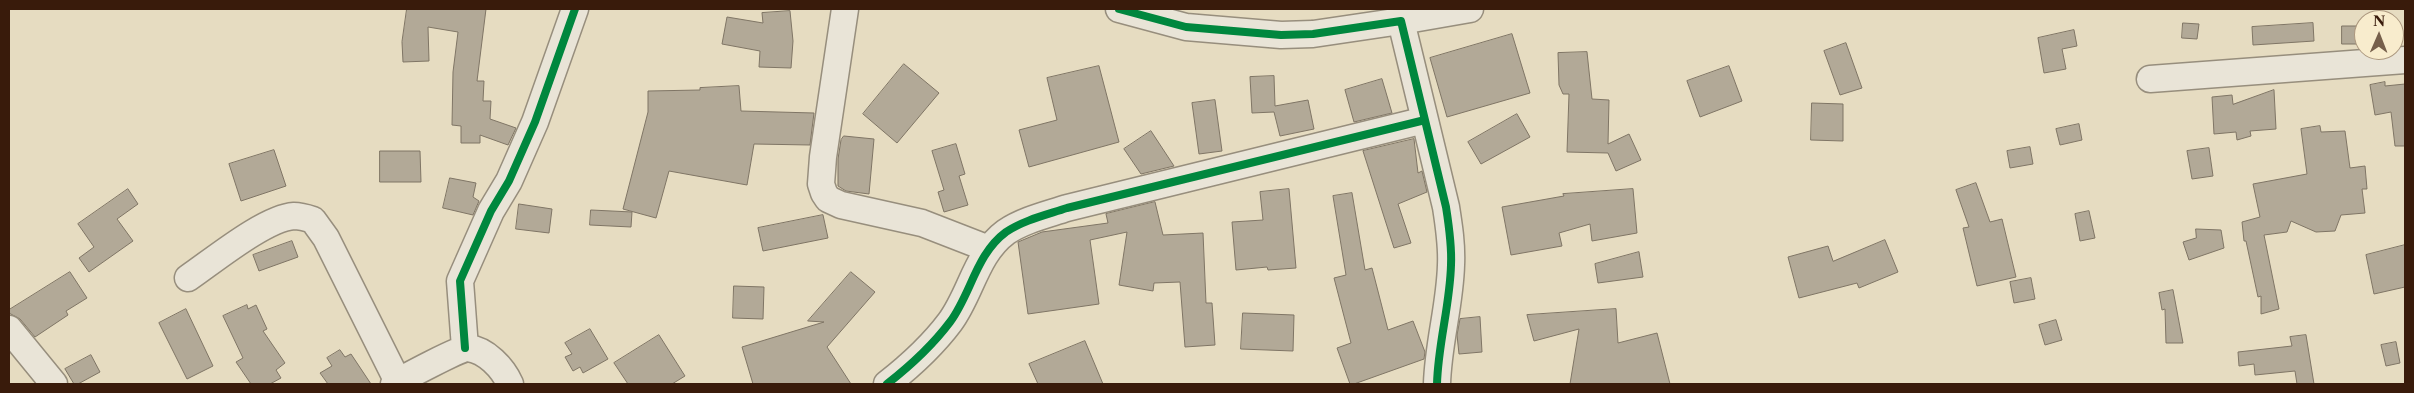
<!DOCTYPE html>
<style>
body{margin:0}
#map{position:relative;width:2414px;height:393px;overflow:hidden;background:#e6dcc1;font-family:"Libre Caslon Text",serif}
canvas{display:block}
.frame{position:absolute;inset:0;border:10px solid #391b0b;pointer-events:none}
.north{position:absolute;left:2354px;top:10px;width:50px;height:50px;box-sizing:border-box;background:#f8eccd;border:1px solid #ac987f;border-radius:50%;rotate:1deg;font-size:14px;font-weight:700;line-height:20px;text-align:center;color:#391b0b}
.north::after{content:'';display:block;margin:auto;width:18px;height:22px;background:#765f4b;clip-path:polygon(50% 0,100% 100%,50% 72%,0 100%)}
</style>
<div id="map">
<canvas width="2414" height="393"></canvas>
<div class="frame"></div>
<div class="north">N</div>
</div>
<script>
const ctx = document.querySelector('canvas').getContext('2d');
ctx.lineJoin = 'round';
function paint(path, color) {
  ctx.fillStyle = color;
  ctx.fill(path, 'evenodd');
}
function stroke(path, color, width, dash) {
  ctx.strokeStyle = color;
  ctx.lineWidth = width;
  ctx.lineCap = dash ? 'butt' : 'round';
  ctx.setLineDash(dash || []);
  ctx.stroke(path);
}
const building = new Path2D(`
 M407,9H486L477,81H484L483,101H491L490,119L516,128L508,145L480,135V143H461V126L452,125L453,72L458,32L428,27L429,61L403,62L402,42Z
 M790,11L793,41L791,68L759,67L760,51L722,44L727,17L763,23L762,13Z
 M2183,23L2199,24L2197,39L2182,38Z
 M2313,23L2314,41L2253,45L2252,27Z
 M2342,26H2364V44H2342Z
 M2074,30L2077,46L2062,49L2066,69L2044,73L2038,38Z
 M1512,34L1530,93L1447,117L1430,58Z
 M1846,43L1862,88L1840,95L1824,51Z
 M1587,52L1592,99L1609,100L1608,144L1629,134L1641,160L1616,171L1608,153L1567,152L1569,94H1563L1559,85L1558,53Z
 M904,64L939,93L897,143L863,114Z
 M1099,66L1119,142L1029,167L1019,130L1057,120L1047,78Z
 M1729,66L1742,101L1700,117L1687,81Z
 M1274,76L1275,106L1308,100L1314,129L1280,136L1274,112L1252,113L1250,77Z
 M1382,79L1392,113L1354,122L1345,90Z
 M2385,82V86L2405,84V146H2395L2391,112L2375,115L2370,85Z
 M739,86L741,111L814,113L810,145L754,144L747,185L669,171L656,218L623,209L648,112V91L700,90V88Z
 M2274,90L2276,129L2250,131L2251,136L2237,140L2236,132L2214,134L2212,97L2232,95L2233,104Z
 M1215,100L1222,151L1199,154L1192,103Z
 M1812,103L1843,104V141L1811,140Z
 M1517,114L1530,137L1481,164L1468,142Z
 M2079,124L2082,140L2060,145L2056,129Z
 M2320,126L2321,132L2345,131L2350,168L2365,166L2367,189H2362L2365,213L2341,215L2335,231L2316,232L2291,221L2287,232L2264,235L2279,309L2261,314V296L2258,297L2246,241H2244L2242,222L2260,217L2253,184L2307,174L2301,129Z
 M1151,131L1174,166L1141,174L1124,149Z
 M844,136L874,139L869,194L846,191L838,186V159L841,140Z
 M1414,139L1418,173L1422,171L1427,192L1398,204L1411,243L1394,248L1363,151Z
 M956,144L965,174L959,176L968,205L944,212L938,192L944,190L932,151Z
 M2030,147L2033,164L2010,168L2007,151Z
 M2209,148L2213,176L2192,179L2187,151Z
 M274,150L286,186L241,201L229,164Z
 M380,151H420L421,182H380Z
 M450,178L476,183L473,197L479,201L473,215L443,208Z
 M1976,183L1990,222L2002,219L2016,277L1977,286L1963,228L1969,227L1956,190Z
 M128,189L138,204L117,219L133,241L89,272L79,258L94,247L78,224Z
 M1289,189L1296,268L1268,270L1267,267L1236,270L1232,222L1263,220L1260,192Z
 M1633,189L1637,233L1592,241L1590,224L1559,233L1562,246L1511,255L1502,207L1564,196L1563,194Z
 M1352,193L1365,270L1372,268L1388,330L1413,321L1425,352L1424,359L1354,384H1350L1337,348L1351,343L1334,278L1346,275L1333,196Z
 M1155,202L1163,235L1203,233L1206,303H1212L1215,345L1185,347L1180,282L1154,283L1153,291L1119,285L1127,232L1090,240L1099,304L1028,314L1018,242L1042,232L1108,223L1106,214Z
 M519,204L552,209L549,233L516,229Z
 M591,210L632,212L631,227L590,225Z
 M2089,211L2095,238L2080,241L2075,214Z
 M823,215L828,238L763,251L758,228Z
 M2196,229L2221,230L2224,248L2189,260L2183,242L2196,238Z
 M1885,240L1898,272L1859,288L1857,283L1799,298L1788,257L1828,246L1833,261Z
 M292,241L298,257L259,271L253,255Z
 M2405,245V287L2374,294L2366,255Z
 M1639,252L1643,277L1598,283L1595,264Z
 M70,272L87,298L66,311L68,315L35,337L20,319L9,313V310Z
 M851,272L875,292L827,347L851,384H753L742,347L824,322L808,321Z
 M2031,278L2035,299L2014,303L2010,282Z
 M734,286L764,287L763,319L733,318Z
 M2173,290L2183,343H2166L2165,309L2162,310L2159,293Z
 M247,305L248,309L256,305L267,329L263,331L285,363L276,370L281,378L270,384H251L236,362L243,358L223,316Z
 M186,309L213,366L187,379L159,323Z
 M1616,309L1618,343L1657,333L1670,384H1570L1579,329L1534,341L1527,315Z
 M1243,313L1294,315L1293,351L1241,349Z
 M1480,317L1482,352L1459,354L1457,335L1460,319Z
 M2056,320L2062,340L2045,345L2039,325Z
 M590,329L608,359L583,373L580,367L573,371L565,357L572,354L565,343Z
 M659,335L685,376L672,384H628L614,363Z
 M2306,335L2314,384H2297L2295,371L2255,375L2254,364L2239,366L2238,352L2292,346L2290,337Z
 M1085,341L1103,384H1038L1029,364Z
 M2396,342L2400,363L2386,366L2381,345Z
 M340,350L345,357L351,354L371,384H328L320,373L332,366L327,358Z
 M91,355L100,372L78,384H74L65,369Z`);
const minor = new Path2D(`
 M845,9L823,157L821,184L824,193L828,199L841,205L922,223L989,249
 M1119,9L1186,27L1281,35L1313,34L1401,21L1446,207C1449,226 1452,245 1451,265C1450,305 1438,344 1437,384
 M1401,21L1470,9
 M2150,79L2405,60
 M188,278C213,261 265,218 294,216C301,216 307,218 313,220L326,238L398,382
 M9,329L54,384
 M465,348L460,281L491,211L509,181L535,122L575,9
 M394,384C404,378 460,348 468,348C486,350 503,368 510,384
 M887,384C910,366 932,346 950,322C971,294 976,254 1006,232C1024,220 1046,215 1067,208L1425,120`);
const cycleway = new Path2D(`
 M1119,9L1186,27L1281,35L1313,34L1401,21L1446,207C1449,226 1452,245 1451,265C1450,305 1438,344 1437,384
 M465,348L460,281L491,211L509,181L535,122L575,9
 M887,384C910,366 932,346 950,322C971,294 976,254 1006,232C1024,220 1046,215 1067,208L1425,120`);
paint(building, '#b2a997');
stroke(building, '#7f7565', 1);
stroke(minor, '#978e7d', 29);
stroke(minor, '#e9e4d7', 26);
stroke(cycleway, '#00873e', 8);
</script>
